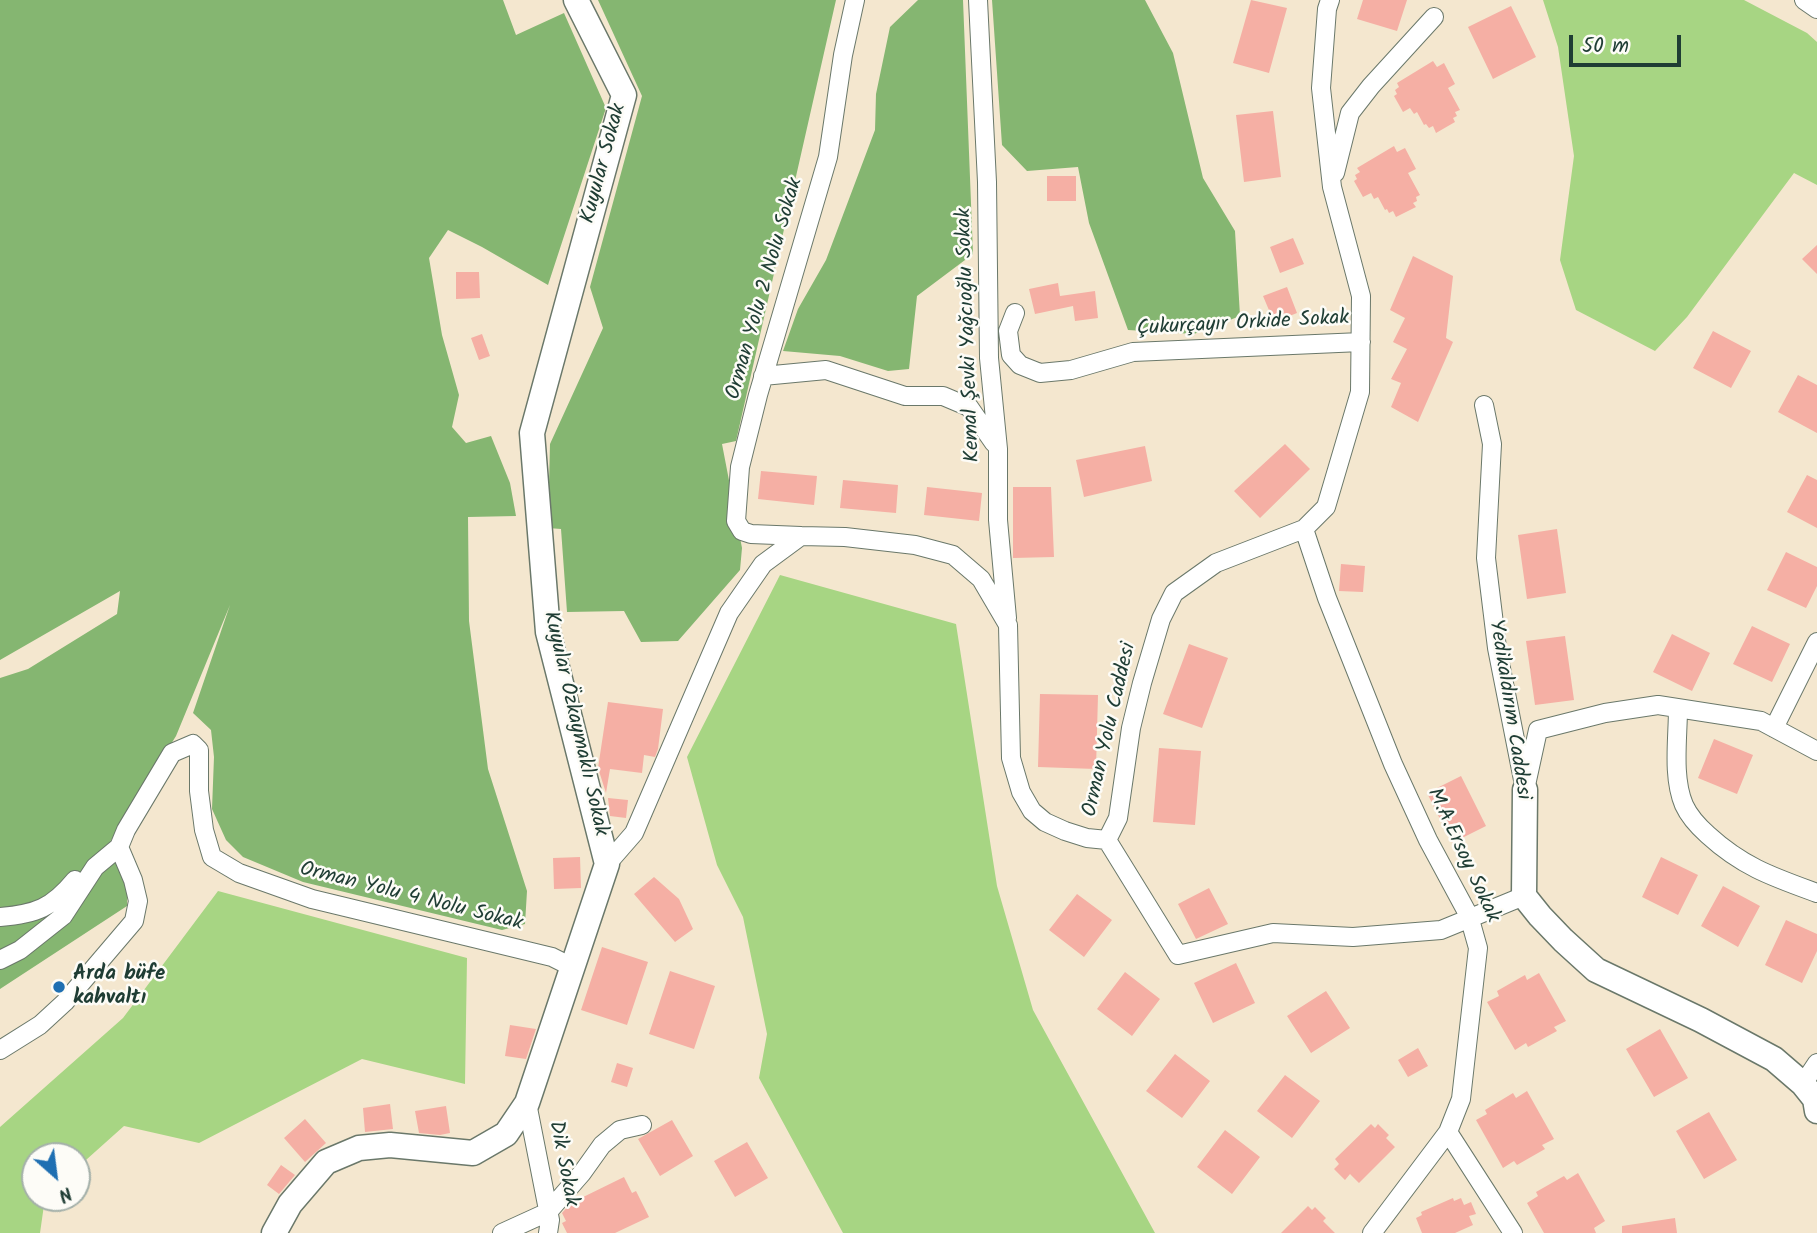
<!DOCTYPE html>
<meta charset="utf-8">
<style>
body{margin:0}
#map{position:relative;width:1817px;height:1233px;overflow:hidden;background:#f4e7cf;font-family:Kalam,sans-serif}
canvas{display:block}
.north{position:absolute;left:21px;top:1142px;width:70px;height:70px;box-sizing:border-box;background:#fdfcf7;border:2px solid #a4b0a9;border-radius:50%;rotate:152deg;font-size:19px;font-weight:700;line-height:28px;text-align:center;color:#1f3d34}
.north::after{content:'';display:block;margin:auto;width:24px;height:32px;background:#1f6fb2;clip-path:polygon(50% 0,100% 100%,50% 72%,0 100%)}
.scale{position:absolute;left:1569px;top:35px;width:112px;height:32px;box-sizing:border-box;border:4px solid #1f3d34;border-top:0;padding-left:9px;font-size:21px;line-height:24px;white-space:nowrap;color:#1f3d34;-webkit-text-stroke:5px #fdfcf7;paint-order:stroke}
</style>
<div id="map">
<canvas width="1817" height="1233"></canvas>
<div class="north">N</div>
<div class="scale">50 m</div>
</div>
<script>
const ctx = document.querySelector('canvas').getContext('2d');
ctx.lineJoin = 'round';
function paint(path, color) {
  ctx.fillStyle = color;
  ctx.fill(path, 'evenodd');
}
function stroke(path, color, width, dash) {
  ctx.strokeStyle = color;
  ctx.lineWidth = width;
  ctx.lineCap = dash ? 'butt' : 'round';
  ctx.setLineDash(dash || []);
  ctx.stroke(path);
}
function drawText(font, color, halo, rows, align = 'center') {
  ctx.font = font + ' Kalam,sans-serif';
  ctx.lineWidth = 5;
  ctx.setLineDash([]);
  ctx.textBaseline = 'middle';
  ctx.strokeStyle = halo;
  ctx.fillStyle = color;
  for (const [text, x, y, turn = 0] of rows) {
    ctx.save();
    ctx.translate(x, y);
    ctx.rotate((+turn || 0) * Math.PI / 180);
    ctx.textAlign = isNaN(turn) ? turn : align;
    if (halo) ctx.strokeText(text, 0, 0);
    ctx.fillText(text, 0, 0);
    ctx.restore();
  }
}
const green = new Path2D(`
 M1543,0H1744L1807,33L1817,42V185L1794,173L1687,317L1655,351L1576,310L1560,260L1574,156L1558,47Z
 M780,575L956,624L997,886L1033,1010L1155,1233H843L759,1078L767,1034L743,917L717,865L687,757Z
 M218,891L467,958L465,1084L362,1059L199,1143L124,1126L77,1168V1156H35V1198H45L40,1233H0V1127L123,1018Z`);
const forest = new Path2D(`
 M0,0H503L516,35L564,13L606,108L548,285L482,247L448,230L429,258L442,335L459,395L452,427L466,443L491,436L510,483L516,516L468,517L469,621L488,769L527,891L525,924L502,930L303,882L243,857L226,840L212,809L214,757L211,730L193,713L230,605L176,736L110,842L127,888V906L0,989V678L28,669L117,614L120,591L0,660Z
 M598,0H836L736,441L722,444L742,548L740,570L678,641L641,642L624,611L567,612L561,529L548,528L550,444L603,328L590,287L642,96Z
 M918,0H963L973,254L917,296L909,369L888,371L840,356L783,351L798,309L826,260L875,130L876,94L890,27Z
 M992,0H1145L1173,53L1203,178L1235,231L1240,316L1194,334L1128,330L1089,223L1078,167L1027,171L1002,145Z`);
const building = new Path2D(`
 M1251,0L1287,8L1269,73L1233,63Z
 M1363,0H1407L1397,31L1357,19Z
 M1511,6L1536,57L1493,79L1468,27Z
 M1433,61L1437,67L1444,63L1455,84L1448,88L1460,110L1455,112L1457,116L1453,118L1455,122L1436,133L1433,126L1429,128L1426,124L1424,125L1417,112L1414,114L1410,108L1403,112L1394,96L1397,94L1395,90L1399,87L1397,83Z
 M1273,111L1281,177L1244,182L1236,115Z
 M1394,146L1397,152L1405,148L1416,169L1408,173L1420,195L1416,197L1417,201L1413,203L1416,207L1396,217L1393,211L1389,213L1387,209L1385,210L1378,197L1374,199L1371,193L1363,197L1354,181L1357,179L1355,175L1360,172L1357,168Z
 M1047,176H1076V201H1047Z
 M1293,238L1304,264L1280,273L1270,247Z
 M1817,245V274L1802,259Z
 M1413,256L1453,276L1446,338L1453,342L1418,422L1391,407L1401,383L1391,379L1407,349L1393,342L1405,318L1390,310Z
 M456,272H479L480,298L456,299Z
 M1058,283L1060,296L1095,291L1098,318L1075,321L1073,306L1035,314L1029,289Z
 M1287,287L1297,313L1274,322L1263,296Z
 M1713,331L1751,351L1731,388L1693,368Z
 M482,334L490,356L479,360L471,338Z
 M1798,375L1817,385V433L1778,412Z
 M1285,444L1310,469L1260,518L1234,491Z
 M1145,446L1152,481L1084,497L1076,460Z
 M761,471L817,476L814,505L758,499Z
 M1807,475L1817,480V528L1787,512Z
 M843,480L898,485L896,513L840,508Z
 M927,487L982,493L979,521L924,515Z
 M1013,487H1051L1054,557L1013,558Z
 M1557,529L1566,593L1527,599L1518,535Z
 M1786,552L1817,567V586L1806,608L1767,590Z
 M1341,564L1365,566L1363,592L1339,591Z
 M1752,626L1790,644L1772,682L1733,664Z
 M1672,634L1710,653L1692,691L1653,672Z
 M1565,636L1574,700L1535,705L1526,641Z
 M1189,644L1228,658L1202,728L1163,714Z
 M1040,694L1098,695L1096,769L1038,767Z
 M608,702L663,709L658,749L655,757L644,755L642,773L610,769L606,793L598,768Z
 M1714,739L1753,755L1737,794L1698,778Z
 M1159,748L1201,751L1195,825L1153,822Z
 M1461,776L1486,826L1452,843L1427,793Z
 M608,798L628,800L626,818L610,816Z
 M580,857L581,888L554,889L553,858Z
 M1661,857L1698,875L1678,915L1642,897Z
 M654,877L679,899L693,929L675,942L634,894Z
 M1723,886L1760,906L1738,947L1701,926Z
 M1209,888L1228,924L1196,939L1178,904Z
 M1077,894L1112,920L1084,957L1049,930Z
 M1786,920L1817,934V951L1802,983L1765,965Z
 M602,947L648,962L627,1025L581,1010Z
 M1236,963L1255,1003L1213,1023L1194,983Z
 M670,971L715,986L694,1049L649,1034Z
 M1125,972L1160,999L1132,1036L1097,1009Z
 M1539,973L1566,1021L1554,1027L1557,1031L1528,1047L1526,1043L1515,1050L1487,1002L1499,996L1497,991L1525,975L1527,980Z
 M1326,991L1350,1028L1311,1053L1287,1016Z
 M510,1025L536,1029L526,1059L505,1056Z
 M1660,1029L1688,1078L1654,1097L1626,1049Z
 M1418,1048L1428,1066L1408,1077L1398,1060Z
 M1175,1054L1210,1081L1182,1118L1146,1091Z
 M617,1063L633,1068L627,1087L611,1082Z
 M1285,1075L1320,1101L1292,1138L1257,1111Z
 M1527,1091L1554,1139L1542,1145L1545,1149L1517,1165L1514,1161L1503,1168L1476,1120L1487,1114L1485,1110L1513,1093L1516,1098Z
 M390,1104L393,1129L365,1132L363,1108Z
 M446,1106L450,1133L440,1135L419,1133L415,1111Z
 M1709,1112L1737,1160L1704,1179L1676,1131Z
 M305,1119L326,1143L305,1162L284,1138Z
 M672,1120L693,1156L660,1176L638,1139Z
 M1371,1124L1375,1128L1378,1124L1389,1135L1386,1138L1395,1147L1359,1183L1350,1174L1345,1180L1334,1169L1339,1164L1335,1159Z
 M1225,1130L1260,1157L1232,1194L1197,1167Z
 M747,1142L768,1178L735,1197L714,1161Z
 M281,1165L295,1175L279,1194L267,1185Z
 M1578,1173L1605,1221L1594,1228L1596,1233H1544L1527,1203L1538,1196L1536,1192L1564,1176L1567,1180Z
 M624,1177L632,1193L636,1191L649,1217L615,1233H567L562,1223L566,1221L562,1213L571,1203Z
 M1453,1198L1454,1201L1461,1198L1464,1205L1471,1202L1476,1214L1469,1216L1473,1225L1455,1233H1422L1416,1218L1422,1215L1421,1212Z
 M1308,1206L1312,1210L1315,1207L1326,1218L1323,1221L1335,1233H1281Z
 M1675,1218L1677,1233H1622V1226Z`);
const street = new Path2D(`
 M978,0L987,182L989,358L998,449V520L1007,618
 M1804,0L1817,9
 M1335,173L1350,113L1371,86L1434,17
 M1015,313L1008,331L1011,355L1020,365L1040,373L1071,370L1133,352L1361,342
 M763,376L826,370L905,396H943L969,407L994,443
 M1484,405L1492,444L1486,558L1497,648L1525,790
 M1304,529L1327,598L1393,764L1428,840L1469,916L1478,948L1461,1099L1448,1132L1372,1233
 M801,536L751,534L742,531L736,521L740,467L758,395L828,157L843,55L855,0
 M1678,708C1678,738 1672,777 1684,805C1689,816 1699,827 1708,835C1743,867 1773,877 1817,893
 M1774,728L1817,642
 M1526,785L1538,730L1605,713L1658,705L1761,721L1817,751
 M1107,840L1118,818L1131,728L1142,683L1161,619L1174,593L1216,563L1304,529L1326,507L1360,392L1361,296L1332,187L1321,88L1327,9L1330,0
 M1107,840L1178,955L1273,933L1353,937L1441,930L1524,896
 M607,864L634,833L729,613L763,564L801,536L845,537L915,545L953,555L981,579L1008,625L1011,758L1021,792L1032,811L1045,822L1065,831L1087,838L1107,840
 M0,917C36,914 52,908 75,880
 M0,960L20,950L63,916L95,867L119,847L126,830L172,753L193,744L199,750V791L204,830L212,857L239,873L312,899L552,957L572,967
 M0,1050L40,1025L65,1002L134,921L138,901L133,880L119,847
 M1803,1084L1817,1063
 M527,1103L550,1220L548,1233
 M1448,1132L1513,1233
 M502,1233L548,1212L582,1173L602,1145L620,1130L642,1125`);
const secondary = new Path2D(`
 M1525,790L1524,896L1540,916L1563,940L1596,970L1701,1020L1774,1059L1803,1084L1815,1099L1817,1111
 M274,1233L290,1204L326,1162L359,1148L390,1145L473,1153L506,1134L527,1103L607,864L548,632L532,433L624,95L576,0`);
const markers = [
 [59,987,7,"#1f6fb2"]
];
const streetNames = [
 ["Kuyular Sokak",605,164,-75],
 ["Orman Yolu 2 Nolu Sokak",766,289,-74],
 ["Çukurçayır Orkide Sokak",1243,325,-3],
 ["Kemal Şevki Yağcıoğlu Sokak",970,335,-92],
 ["Yedikaldırım Caddesi",1508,710,81],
 ["Kuyular Özkaymaklı Sokak",574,724,77],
 ["Orman Yolu Caddesi",1111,730,-77],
 ["M.A.Ersoy Sokak",1462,856,65],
 ["Orman Yolu 4 Nolu Sokak",411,898,14],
 ["Dik Sokak",562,1164,79]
];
const poiNames = [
 ["Arda büfe",73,975],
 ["kahvaltı",73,999]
];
paint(green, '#a7d583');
paint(forest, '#85b671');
paint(building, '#f5afa4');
stroke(street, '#6a786a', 20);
stroke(secondary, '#6a786a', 27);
stroke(street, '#fff', 18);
stroke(secondary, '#fff', 24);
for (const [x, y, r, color] of markers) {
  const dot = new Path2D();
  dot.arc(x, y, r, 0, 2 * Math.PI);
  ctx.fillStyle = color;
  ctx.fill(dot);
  stroke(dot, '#fdfcf7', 2.5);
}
drawText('21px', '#1f3d34', '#fdfcf7', streetNames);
drawText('bold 21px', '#1f3d34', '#fdfcf7', poiNames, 'left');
</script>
